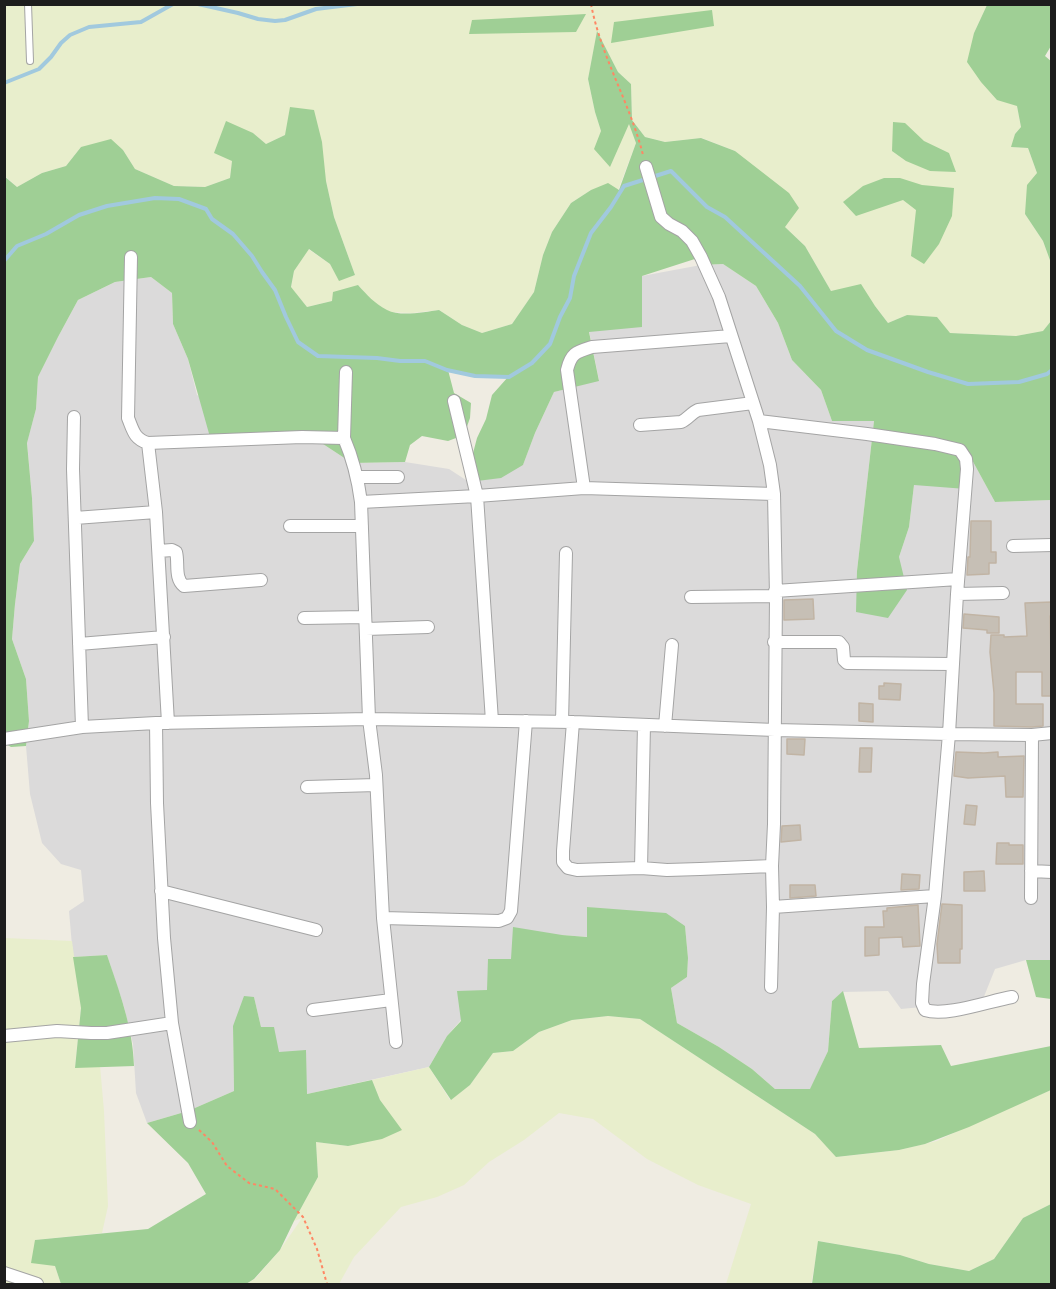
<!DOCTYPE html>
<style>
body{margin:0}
#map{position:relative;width:1056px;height:1289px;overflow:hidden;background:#efece2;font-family:"DejaVu Sans",sans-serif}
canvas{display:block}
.frame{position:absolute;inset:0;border:6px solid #1d1d1d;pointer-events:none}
</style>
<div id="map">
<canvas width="1056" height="1289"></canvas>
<div class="frame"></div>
</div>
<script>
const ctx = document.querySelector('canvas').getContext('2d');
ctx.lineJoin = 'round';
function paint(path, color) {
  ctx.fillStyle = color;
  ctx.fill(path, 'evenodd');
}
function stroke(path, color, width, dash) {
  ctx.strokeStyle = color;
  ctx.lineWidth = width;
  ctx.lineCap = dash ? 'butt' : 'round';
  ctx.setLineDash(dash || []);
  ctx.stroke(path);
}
const residential = new Path2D(`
 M723,264L756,286L778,323L792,360L821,390L832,421H874L857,571L899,557L909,527L914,485L964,445L995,502L1051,500V960H1026L995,969L983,999L952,1004L901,1009L888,991L843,992L832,1001L828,1051L810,1090L775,1089L752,1069L719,1047L677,1023L671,988L687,977L688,958L685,926L587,907L588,937L562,935L511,959L487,990L447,1036L429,1067L307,1094L261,1027L254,997L233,1026L234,1091L188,1111L147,1123L136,1093L133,1044L124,1007L107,955L73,957L69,911L84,901L81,870L61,864L42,843L30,794L26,746L29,721L26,679L12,639L15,604L20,564L34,541L32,498L27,442L36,409L38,377L58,337L78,300L115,282L151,277L172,293L173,324L188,359L197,395L283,437L323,444L352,463L405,462L449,469L469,482L523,465L535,433L554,392L599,380L589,331L642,276L701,265Z`);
const farmland = new Path2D(`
 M4,5H987L974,33L1017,106L1021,127L1015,134L1012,147L1028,148L1037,173L1025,214L1043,241L1051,263V321L1044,331L1016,336L950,333L907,315L888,323L875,306L831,291L805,246L785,227L735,151L702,138L665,142L645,137L632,120L631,84L618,72L597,32L588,79L595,112L601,131L630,123L636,143L618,190H591L571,203L552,232L543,255L534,292L512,324L482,333L462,325L439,310L412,313L388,312L371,300L358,285L332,301L307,307L291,288L294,271L308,249L330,264L339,280L355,275L334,217L326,181L285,135L266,144L253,133L232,161L230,178L205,187L174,186L135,169L123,150L81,147L66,166L42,173L17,187L5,176Z
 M5,938L72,941L81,1007L75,1067L100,1066L104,1111L108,1206L102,1233L35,1240L55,1266L61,1284H5Z
 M608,1016L640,1019L815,1134L837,1157L899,1150L937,1141L1000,1111L1051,1090V1204L1023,1218L994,1259L969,1271L929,1264L900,1255L819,1241L811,1284H726L751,1204L698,1185L647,1159L593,1119L559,1113L524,1140L489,1162L464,1185L437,1197L401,1207L354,1257L339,1284H246L255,1279L280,1250L302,1218L294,1221L318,1177L316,1142L348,1146L380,1100L372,1080L429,1067L450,1100L470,1085L493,1053L513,1051L539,1032L572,1020Z`);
const forest = new Path2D(`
 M987,5H1051V46L1045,56L1052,62L1051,263L1043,241L1025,214L1027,185L1037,173L1028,148L1011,147L1015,134L1021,127L1017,106L997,100L981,82L967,62L974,33Z
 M712,10L714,26L611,43L614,22Z
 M586,14L576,32L469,34L472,20Z
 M597,31L618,72L631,84L632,120L645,137L665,142L701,138L735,151L789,193L799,208L785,227L805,246L831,291L861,284L875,306L888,323L907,315L937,317L950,333L1016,336L1043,331L1051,321V500L995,502L965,447L966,489L914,485L909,527L899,557L907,590L888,618L856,612L857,571L874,421H832L821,390L792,360L778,323L756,286L723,264L701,265V257L642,276V327L589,332L599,381L554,392L535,433L523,465L501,478L469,482L472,457L477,438L486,419L492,395L508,377L475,376L448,370L454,393L471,403L470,418L464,435L448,441L422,436L410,445L405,462L352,463L323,444L284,437H210L188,359L173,324L172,293L151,277L115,282L78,300L58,337L38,377L36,409L27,443L32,498L34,541L20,564L15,604L12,639L26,679L29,721L26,746L11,747L4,743V176L17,187L42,173L66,166L81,147L111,139L123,150L135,169L174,186L205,187L230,178L232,161L214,153L226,121L253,133L266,144L285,135L290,107L314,110L322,142L326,181L334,217L355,275L339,281L330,264L309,249L294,271L291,287L307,307L332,301L333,292L358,285C366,294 375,304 387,310C400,317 425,312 439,310L462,325L482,333L512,324L534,292L543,255L552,232L571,203L591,190L608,183L619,190L636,143L629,124L610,167L594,149L601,131L595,112L588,79Z
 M893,122L905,123L924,141L949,153L956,172L930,171L906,161L892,151Z
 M884,178H900L922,185L954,188L952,216L939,244L924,264L911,256L916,210L903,200L856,216L843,202L863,186Z
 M587,907L666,913L685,926L688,958L687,977L671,988L677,1023L719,1047L752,1069L775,1089H810L828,1051L832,1001L843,991L859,1048L941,1045L951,1066L1051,1046V1090L969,1127L925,1144L899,1150L836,1157L815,1134L640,1019L608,1016L572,1020L539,1032L513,1051L493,1053L470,1085L451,1100L429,1067L447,1036L461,1021L457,991L487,990L488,959H511L513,927L562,935L587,937Z
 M107,955C119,991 133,1027 134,1066L75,1068L81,1008L73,957Z
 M1026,960H1051V999L1036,997Z
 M244,996L254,997L261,1027H274L279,1052L306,1050L307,1094L372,1080L380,1100L402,1130L382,1139L348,1146L316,1142L318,1177L294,1221L280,1250L254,1279L246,1284H61L55,1266L31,1263L35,1240L148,1229L206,1194L188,1163L147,1123L188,1111L234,1091L233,1026Z
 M1051,1204V1284H812L818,1241L900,1255L929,1264L969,1271L994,1259L1023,1218Z`);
const stream = new Path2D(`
 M198,4L238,13L258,19L275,21L285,20L316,9L357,4
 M4,83L39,69L51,57L61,43L70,35L89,27L141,22L173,4
 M4,261L17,246L46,234L79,215L107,206L155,198L179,199L206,209L212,219L233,234L252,256L262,272L275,290L286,317L298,342L318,356L377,358L400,361H425L447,370L475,376L509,377L532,363L550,344L560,317L570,298L574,276L591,233L611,207L624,186L671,171L707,207L725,217L800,286L836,331L867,350L928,372L968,384L1019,382L1047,374L1052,370`);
const building = new Path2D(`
 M971,521H991V552H996V563H989V574L967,575L968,557H970Z
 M813,599L814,619L784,620V600Z
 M1052,602V616H1050L1052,696H1042V672H1016V704H1043V726L1032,727L994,726V693L990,652L991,635H1004V637L1027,636L1025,603Z
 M964,614L999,617V633H987V630L963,628Z
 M884,683L901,684L900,700L879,699V686H884Z
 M859,703L873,704V722L859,721Z
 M787,739H805L804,755L787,754Z
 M860,748H872L871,772H859Z
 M956,752L984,753L998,752V757L1024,756L1023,797H1006L1005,776L968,778L954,776Z
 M966,805L977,806L975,825L964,824Z
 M800,825L801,840L781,842L782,826Z
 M997,843H1009V845H1023V864H996Z
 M984,871L985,891H964V872Z
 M902,874L920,875L919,889L901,890Z
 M790,885H815L816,896L790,898Z
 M942,904L962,905V949H960V963H938L937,944Z
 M918,905L920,946L903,947L902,937L879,938V955L865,956V927H884L883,911H887V908Z`);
const path = new Path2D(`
 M591,4C601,57 630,103 643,155
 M199,1130L212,1142L227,1166L249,1183L275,1189L303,1217L317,1249L327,1284`);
const lane = new Path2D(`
 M28,4L30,61`);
const street = new Path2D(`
 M646,167L661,217L669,224L682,231L692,241L701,257L719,297L759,421L770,465L774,494L776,596L774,824L772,866L773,907L771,987
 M131,257L128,418C133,430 134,439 148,443L302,437L344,438C353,459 358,479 361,502L369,719L376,775L383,918L396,1042
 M454,401L477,496L492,721
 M74,417L73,469L82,727
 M759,421L867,434L935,444L960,450L966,459L967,469L957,594L949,734L935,896L923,984L922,1003L925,1010C946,1017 989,1001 1012,997
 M640,425L681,422C688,419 691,413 698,410L753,403
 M344,438L346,372
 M148,443L156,512L168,723
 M358,477H398
 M584,488L567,370C571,353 576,352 592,347L731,336
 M361,502L477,496L584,488L774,494
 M75,518L156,512
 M290,526H362
 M1013,546L1052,545
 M159,551L172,550L176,552C179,563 174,578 184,586L261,580
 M775,591L958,579
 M957,594L1003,593
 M691,597L776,596
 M304,618L365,617
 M366,629L428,627
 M774,642H839L843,647L844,660L847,663L952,664
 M79,644L164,637
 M562,722L566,553
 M573,722L563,851V862L568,868L577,870L641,868L667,870L700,869L772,866
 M156,723L157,803L164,938L172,1023L190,1122
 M665,726L672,645
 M4,739L82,727L156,723L369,719L573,722L775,730L949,734L1032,735L1052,733
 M307,787L376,785
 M641,868L644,725
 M1031,871L1052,872
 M161,891L316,930
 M1031,898L1032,735
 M773,907L935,896
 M383,918L499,921L507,918L511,911L526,721
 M313,1010L391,1000
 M4,1036L57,1031L91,1033H107L172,1023
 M4,1273L37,1284`);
paint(residential, '#dbdada');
paint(farmland, '#e8eecc');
paint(forest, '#9fcf95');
stroke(stream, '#a1c9de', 4);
paint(building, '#c6bfb5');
stroke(building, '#c1b4a4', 1.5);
stroke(lane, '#a4a4a4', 8);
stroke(street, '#a4a4a4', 14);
stroke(path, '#fe8764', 2, [3, 3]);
stroke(lane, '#fff', 6);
stroke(street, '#fff', 12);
</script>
